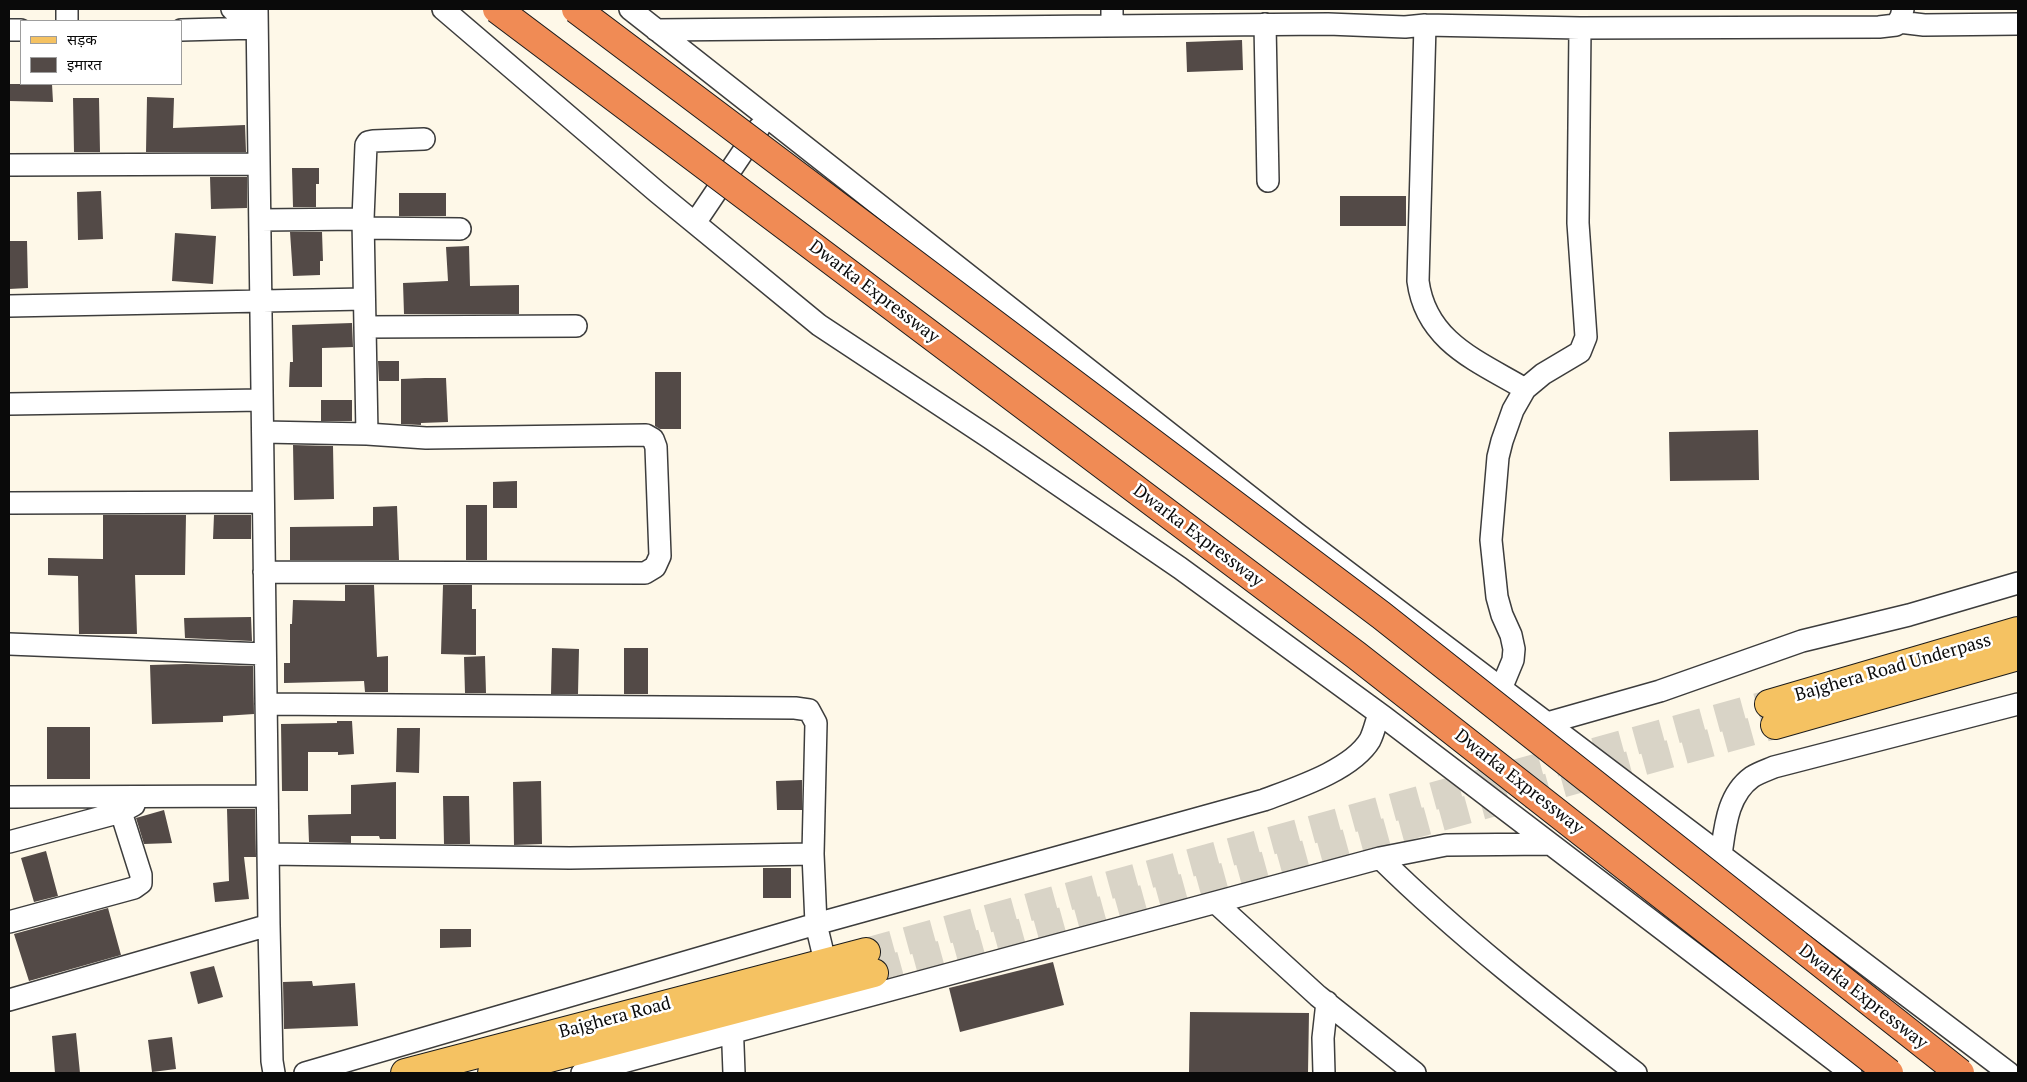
<!DOCTYPE html>
<meta charset="utf-8">
<style>
body{margin:0}
#map{position:relative;width:2027px;height:1082px;overflow:hidden;background:#fef8e8;font-family:"PT Serif","Noto Sans Devanagari",serif}
canvas{display:block}
.frame{position:absolute;inset:0;border:10px solid #0a0a0a;pointer-events:none}
.legend{position:absolute;left:20px;top:20px;width:162px;height:65px;box-sizing:border-box;background:#fff;border:1px solid #9d9d9d;margin:0;padding:6px 9px;list-style:none;font-size:15px;color:#0a0a0a}
.legend li{display:flex;align-items:center;gap:10px;height:25px}
.legend b{width:25px;border:1px solid #9d9d9d}
</style>
<div id="map">
<canvas width="2027" height="1082"></canvas>
<div class="frame"></div>
<ul class="legend">
<li><b style="height:6px;background:#f5c262"></b>सड़क</li>
<li><b style="height:14px;background:#534a47"></b>इमारत</li>
</ul>
</div>
<script>
const ctx = document.querySelector('canvas').getContext('2d');
ctx.lineJoin = 'round';
function paint(path, color) {
  ctx.fillStyle = color;
  ctx.fill(path, 'evenodd');
}
function stroke(path, color, width, dash) {
  ctx.strokeStyle = color;
  ctx.lineWidth = width;
  ctx.lineCap = dash ? 'butt' : 'round';
  ctx.setLineDash(dash || []);
  ctx.stroke(path);
}
function drawText(font, color, halo, rows, align = 'center') {
  ctx.font = font + ' "PT Serif",serif';
  ctx.lineWidth = 5;
  ctx.setLineDash([]);
  ctx.textBaseline = 'middle';
  ctx.strokeStyle = halo;
  ctx.fillStyle = color;
  for (const [text, x, y, turn = 0] of rows) {
    ctx.save();
    ctx.translate(x, y);
    ctx.rotate((+turn || 0) * Math.PI / 180);
    ctx.textAlign = isNaN(turn) ? turn : align;
    if (halo) ctx.strokeText(text, 0, 0);
    ctx.fillText(text, 0, 0);
    ctx.restore();
  }
}
const building = new Path2D(`
 M1242,40L1243,70L1187,72L1186,42Z
 M9,84H52L53,102L9,101Z
 M147,97L174,98L173,128L245,125L246,152H146Z
 M73,98H99L100,152H74Z
 M292,168H319V184H316V207H293Z
 M210,177H247V208L211,209Z
 M101,191L103,239L78,240L77,192Z
 M399,193H446V216H399Z
 M1340,196H1406V226H1340Z
 M290,232H322L323,261H320V275L293,276Z
 M175,233L216,236L213,284L172,281Z
 M9,241H27L28,288L9,289Z
 M469,246L470,286L519,285V314H404L403,283L448,281L446,247Z
 M352,323L353,347L322,348V387H289L290,362H293L292,325Z
 M378,361H399V381H379Z
 M655,372H681V429H660L655,426Z
 M425,378H446L448,422L421,423V425L401,424V379Z
 M321,400H352V421H321Z
 M1758,430L1759,480L1670,481L1669,432Z
 M293,445L333,446L334,499L294,500Z
 M517,481V508H493V482Z
 M466,505H487V560H466Z
 M397,506L399,560H290V527L373,526V507Z
 M103,515H186L185,575H135L137,634H79L78,576L48,575V558L103,559Z
 M214,515H251V539H213Z
 M345,585H374L377,657L388,656V692H365L364,681L284,683V663H290V624H292L293,600L345,601Z
 M443,585H472V609H476V655L441,654Z
 M251,617L252,641L185,638L184,618Z
 M552,648L579,649L578,694H551Z
 M624,648H648V694H624Z
 M485,656L486,693H465L464,657Z
 M186,664L253,666L254,714L223,716V722L152,724L150,665Z
 M337,721H352L354,754L338,755V752H308V791H282L281,724L337,723Z
 M47,727H90V779H47Z
 M397,728H420L419,773L396,772Z
 M802,780V810H777L776,781Z
 M541,781L542,844L514,845L513,782Z
 M396,782V839H380L379,836H351V843L309,842L308,815L351,814V785Z
 M443,796H469L470,844H444Z
 M227,809H255L256,857H244L249,899L215,902L213,883L229,881Z
 M164,810L172,843L144,844L136,818Z
 M46,851L58,896L34,902L21,858Z
 M763,868H791V898H763Z
 M108,908L121,955L29,981L14,934Z
 M440,929H471V947L440,948Z
 M1053,962L1064,1005L960,1032L949,988Z
 M214,966L223,997L198,1004L190,972Z
 M312,981L313,986L355,983L358,1026L284,1029L283,982Z
 M1190,1012L1309,1013L1308,1073H1189Z
 M76,1033L80,1073H55L52,1036Z
 M172,1037L176,1069L152,1072L148,1040Z`);
const majorTunnel = new Path2D(`
 M866,952L1769,704
 M874,973L1775,725`);
const minor = new Path2D(`
 M232,9L257,28
 M257,9L269,925L272,1061L274,1073
 M443,9L657,192L819,325L990,438L1180,568L1384,717L1851,1073
 M630,9L1296,533L2009,1073
 M1112,9V26
 M67,21V9
 M1899,22L1924,25L2018,24
 M1265,24L1268,181
 M1425,25L1418,281C1426,342 1478,361 1525,389
 M9,30H21
 M181,30L257,28
 M656,30L1328,24L1405,27L1425,25L1580,28L1879,27L1896,25L1901,17L1903,9
 M9,165L259,164
 M260,220L363,219
 M695,223L759,128
 M364,228L460,229
 M9,306L364,299
 M365,327L576,326
 M9,404L262,400
 M263,432L367,434L426,438L646,435L653,439L656,447L660,556L655,567L645,573L264,572
 M367,434L363,219L366,145L368,142L373,141L424,139
 M9,503L263,502
 M9,644L265,654
 M1501,689L1513,660L1514,649L1511,635L1502,615L1497,597L1491,540L1498,457L1502,441L1513,410L1525,389L1543,374L1580,352L1586,337L1578,223L1580,28
 M266,704L795,708L809,710L816,723L813,854L816,924L829,978
 M1547,723L1660,691L1802,641L1909,615L2018,583
 M9,797L267,796
 M9,842L121,812L134,805
 M268,854L570,858L813,854
 M1721,855C1725,828 1727,795 1752,777C1758,773 1767,770 1774,767L2018,704
 M1380,858C1459,936 1548,1005 1636,1073
 M1216,903L1318,996L1415,1073
 M9,922L134,888L141,883V875L121,812
 M9,1000L269,925
 M732,1019L734,1073
 M305,1073L816,924L1264,800C1296,788 1352,770 1370,740C1374,732 1376,722 1379,714
 M582,1073L1380,858L1446,845L1550,844
 M1324,1073L1323,1038L1327,1002`);
const major = new Path2D(`
 M1769,704L2018,631
 M1775,725L2018,656
 M405,1073L866,952
 M492,1073L874,973`);
const highwayBridge = new Path2D(`
 M497,9L1356,655L1889,1073
 M576,9L1381,615L1960,1073`);
const streetNames = [
 ["Dwarka Expressway",874,292,37],
 ["Dwarka Expressway",1198,536,37],
 ["Bajghera Road Underpass",1893,668,-16],
 ["Dwarka Expressway",1519,782,38],
 ["Dwarka Expressway",1863,997,38],
 ["Bajghera Road",615,1018,-15]
];
paint(building, '#534a47');
stroke(majorTunnel, '#d9d4c7', 28, [28, 14]);
stroke(minor, '#3d3d3d', 24);
stroke(major, '#1b1b1b', 30);
stroke(minor, '#fff', 21);
stroke(major, '#f5c262', 28);
stroke(highwayBridge, '#1b1b1b', 30, []);
stroke(highwayBridge, '#f08b55', 28);
drawText('18px', '#0a0a0a', '#fff', streetNames);
</script>
